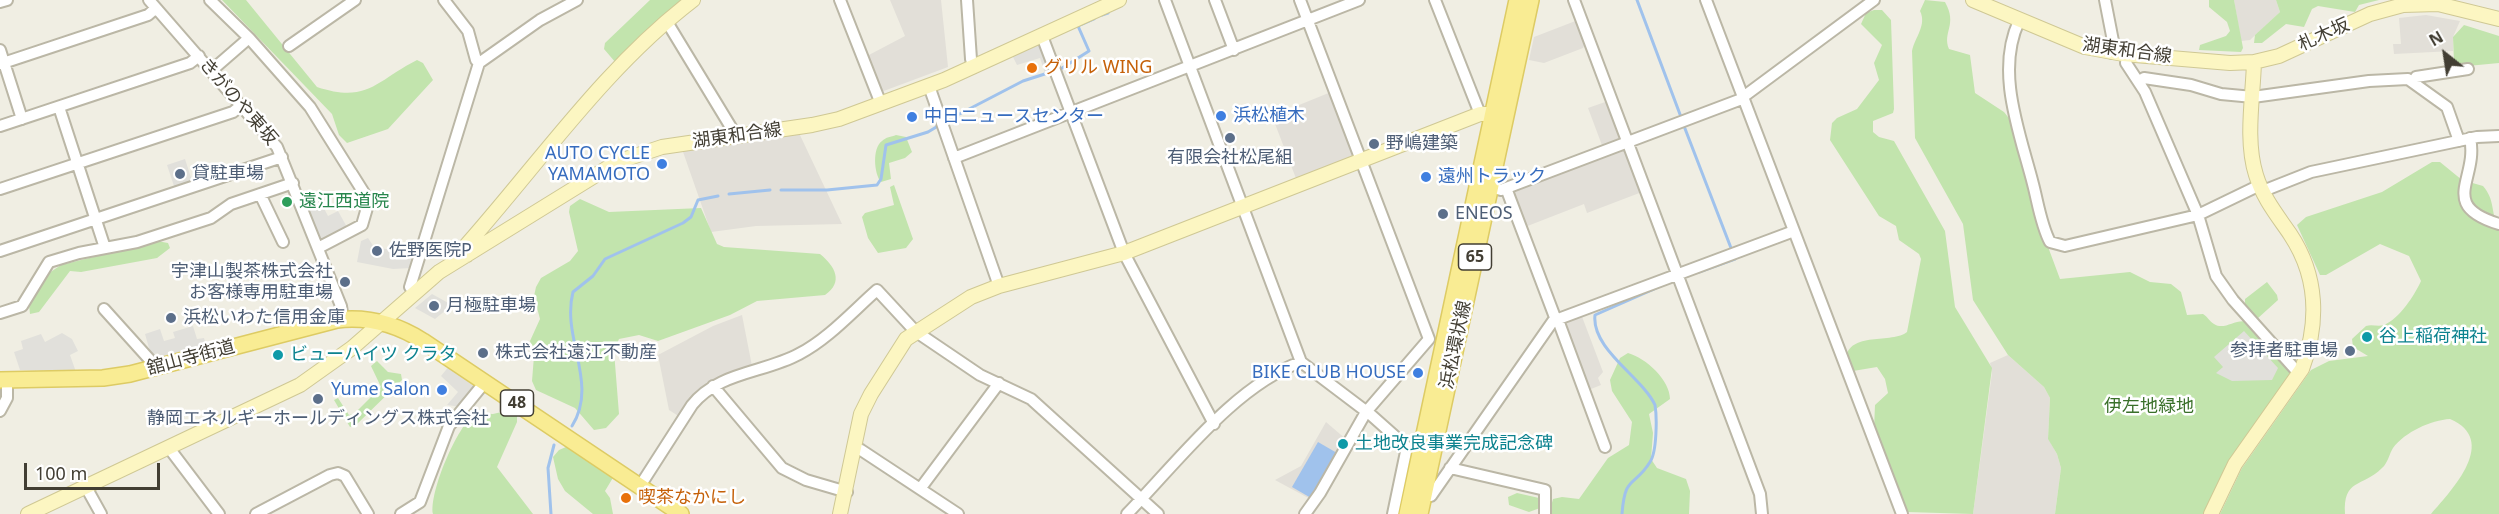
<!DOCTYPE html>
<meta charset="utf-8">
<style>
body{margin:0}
#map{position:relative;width:2499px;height:514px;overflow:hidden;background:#f0eee3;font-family:"Noto Sans",sans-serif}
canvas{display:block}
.north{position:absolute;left:2415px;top:24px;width:60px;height:60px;-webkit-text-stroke:4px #fff;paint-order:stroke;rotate:330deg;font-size:16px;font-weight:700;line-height:24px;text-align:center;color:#423e33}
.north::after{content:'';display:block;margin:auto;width:21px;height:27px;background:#423e33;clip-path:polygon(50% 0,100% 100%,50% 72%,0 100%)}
.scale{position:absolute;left:24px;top:463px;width:136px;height:27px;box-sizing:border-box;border:3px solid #423e33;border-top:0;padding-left:8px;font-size:18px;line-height:21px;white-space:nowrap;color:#423e33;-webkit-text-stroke:4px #fff;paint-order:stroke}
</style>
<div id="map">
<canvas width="2499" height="514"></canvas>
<div class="north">N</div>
<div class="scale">100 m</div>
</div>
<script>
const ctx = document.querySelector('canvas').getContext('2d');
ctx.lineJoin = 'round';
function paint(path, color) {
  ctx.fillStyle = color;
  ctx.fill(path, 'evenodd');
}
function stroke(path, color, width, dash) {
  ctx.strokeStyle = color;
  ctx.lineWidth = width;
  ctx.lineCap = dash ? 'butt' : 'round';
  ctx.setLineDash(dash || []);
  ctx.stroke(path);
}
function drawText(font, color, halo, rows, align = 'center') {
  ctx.font = font + ' "Noto Sans","Noto Sans JP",sans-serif';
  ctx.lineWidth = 5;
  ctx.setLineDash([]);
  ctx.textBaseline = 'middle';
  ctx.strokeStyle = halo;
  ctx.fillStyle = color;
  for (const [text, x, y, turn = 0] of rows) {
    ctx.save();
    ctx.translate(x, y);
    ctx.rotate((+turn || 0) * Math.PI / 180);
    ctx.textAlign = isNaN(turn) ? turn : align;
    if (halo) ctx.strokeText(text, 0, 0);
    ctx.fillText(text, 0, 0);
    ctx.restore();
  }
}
const industrial = new Path2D(`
 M890,0H941L948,67L881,92L867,56L905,36Z
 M2234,0H2276L2280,12L2250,40L2241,41Z
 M2426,15L2460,21L2453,37V51L2394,54L2393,44H2401L2399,18Z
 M1578,20L1586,42L1583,48L1544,63L1529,60L1534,37Z
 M1331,92L1356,155L1297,181L1272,116Z
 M1608,101L1622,139L1603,148L1588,108Z
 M799,133L842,224L756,226L711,232L682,149Z
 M1623,148L1642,192L1587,213L1584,204L1525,227L1513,196L1517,187Z
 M1581,314L1603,372L1598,378L1601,385L1586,391L1561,322Z
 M742,315L752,366L680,417L669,410L658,355L713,326Z
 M2008,355L2044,387L2050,398L2048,438L2057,454L2061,468L2055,514H1973L1992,373L1990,363Z
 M1326,422L1347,440L1312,500L1275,480L1301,466Z`);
const green = new Path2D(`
 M222,0H246L317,87C368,104 377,80 417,60L423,63L433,80L388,129L347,143L339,135L332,114Z
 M650,0H685L616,63L604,49L605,43Z
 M1925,0L1945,2C1958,25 1942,32 1949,49L1970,55L1975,93L2004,112L2012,122L2044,236L2060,279L2130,272L2150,282L2171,284L2181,292L2187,315L2203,314C2208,317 2210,322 2214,324C2225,331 2235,318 2248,322L2288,367L2291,374L2230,461L2204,514H2055L2061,468L2057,454L2048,439L2050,398L2044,387L2008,355L1973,300L1963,224L1915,138L1912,51C1915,37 1927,25 1920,11Z
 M2209,0H2234L2243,48L2241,52L2199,50L2200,45L2226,36L2230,31L2227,22L2209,7Z
 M2276,0H2379L2359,5L2355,12L2318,6L2312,9L2304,27L2286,24L2262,43H2254L2255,35L2280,12Z
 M1874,10H1882L1891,20L1894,109L1893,113L1873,121V132L1879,137L1894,141L1945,231L1955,307L1992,368L1973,514L1907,512L1874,429L1875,405L1888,393L1885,379L1877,367L1853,371L1846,359C1848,331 1893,344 1907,332L1921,259L1919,254L1899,240L1896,226L1879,216L1830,140L1832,123L1837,118L1857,109L1879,80L1874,63L1882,45L1861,24L1866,13Z
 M2464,25L2499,36V63L2457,67L2454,62L2453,37Z
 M896,135L906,137L912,152L905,158L889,163L891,179L881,182C874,174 872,148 882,141C886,137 891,137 896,135Z
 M2432,162H2440L2462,180L2483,186C2496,201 2490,213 2499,228V514H2431C2453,489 2499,440 2450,419C2431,420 2405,432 2393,448C2389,454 2388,463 2382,468C2362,488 2343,478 2345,514H2220L2242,468L2311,370L2329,361L2368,356L2353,347L2352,339L2366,326C2372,324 2378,327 2384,325C2400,318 2414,296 2421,281L2409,256L2380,244L2326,275H2320L2297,225L2306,217L2382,192Z
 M894,185L913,239L906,248L878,253L868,238L862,217L865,213L894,205L890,187Z
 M580,199L609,212L701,208L717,244L724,247L820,254C835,266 844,282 825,295L757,301L730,315L658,341L639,335L619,339L614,351L619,414L606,428L594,430L575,408L536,390L532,381L534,356L530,341L540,319L534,296L536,287L541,278L570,261L578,251L569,212L570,206Z
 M157,241L168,243L170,248L157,258L81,272L70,271L39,312L30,314L29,305L49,273L61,265Z
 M2267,282L2277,295L2278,300L2257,319L2245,307V299Z
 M1628,353C1646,358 1670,380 1670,399L1649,414L1653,433L1651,459L1657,468L1686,479L1690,491L1689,514H1549L1553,499L1562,497L1579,499L1608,458L1629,445L1632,422L1612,391L1610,380L1620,358Z
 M377,361L388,372L401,374L402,380L355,426L350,427L334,400L338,398L349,415L354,414L381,387L371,366Z
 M510,410L517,416V422L497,467L533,514H433C429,493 457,425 476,413L493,414Z
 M566,447L573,448L614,476L605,491L610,498L613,514H593L565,491L558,479L553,457L559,450Z
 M1517,493L1539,498L1541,503L1540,508L1529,512L1509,505L1508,497Z`);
const parking = new Path2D(`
 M1039,43L1052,71L1045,73L1040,58L1017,65L1012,55Z
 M185,159L193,184L175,189L167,165Z
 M318,197L328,216L338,211L348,229L321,241L306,204Z
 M368,238L374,247L415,254L411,268L393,269L357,262L361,241Z
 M432,294L452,305L435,319L415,308Z
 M193,326L197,339L204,338L207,348L160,360L158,353L151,355L145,334L160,329L164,341L175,338L173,332Z
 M2244,331L2278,368L2272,380L2232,381L2216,373L2223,367L2214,357Z
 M62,333L72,339L78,351L70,355L76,372L20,370L14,352L23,349L21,341L41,334L45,342Z
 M450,365L476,383L473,387L476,390L461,407L447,405L458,392L441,376Z`);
const water = new Path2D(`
 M1318,442L1337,453L1311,498L1292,487Z`);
const stream = new Path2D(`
 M1637,0L1681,117
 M1102,15L1108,13
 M1059,70L1089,51L1078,26L1094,19
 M946,121L1023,81L1051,72
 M1684,126L1731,248
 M781,190H827L877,185L881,179L886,145L928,132L938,126
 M729,194L770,190
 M1699,272L1735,259L1734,257
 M572,426C599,383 561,338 573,292L593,276L605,259L683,223L691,217L698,200L718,196
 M551,514L548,468L554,445
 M1622,514C1625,474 1634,488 1650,462C1657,452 1657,417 1655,405C1643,378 1591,349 1595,315L1661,286`);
const street = new Path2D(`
 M149,0L277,147L341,306L343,319
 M210,0L249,38L310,107L369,201L362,225L318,248
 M444,0L468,31L476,60L479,63
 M840,0L881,104
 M967,0L971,59L974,67
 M1165,0L1301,362L1371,415L1407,447L1393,514
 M1215,0L1234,50
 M1300,0L1429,339L1366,412L1320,493L1305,514
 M1435,0L1480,114
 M1574,0L1760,494L1762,514
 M1706,0L1902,514
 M2105,0L2113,41L2112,53
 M0,2L7,0
 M2019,21C1995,72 2020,133 2033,184C2038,203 2041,225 2050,242L2065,246L2198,215L2260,185
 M667,22L732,129L733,137
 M1042,36L1124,253L1214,424
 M289,46L355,0
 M0,50L22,119
 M2127,54L2126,63L2145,92L2198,215L2216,276L2233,300L2294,368L2300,372
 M0,64L148,15L156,8
 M211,71L249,38
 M2139,81L2144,78L2191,85L2221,94L2253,97L2369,81L2408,79L2447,107L2459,141
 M2413,82L2416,77L2468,69
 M929,86L999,286
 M59,107L105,248
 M0,126L190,63L199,56
 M2470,138C2479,179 2437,205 2499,224
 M954,158L1359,0
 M1490,187L1501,190L1739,100L1874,0
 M1506,188L1556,320
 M0,189L233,112L242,105
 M2263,191L2311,172L2477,137L2499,136
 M260,194L283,242
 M0,251L282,157
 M414,292L410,287L479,63L540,20L577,0
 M104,309L150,360L152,369
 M0,313L22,306L49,262L79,253L137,242L211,218L231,204L293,183
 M1558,320L1605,447
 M713,386L782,468L806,480L847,492
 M0,411L7,398V380
 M169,448L219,514
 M855,448L861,450L958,514
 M1450,468L1545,490V514
 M640,486L692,405C718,372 764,373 799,354C828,339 852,312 877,290L915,331L980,375L1031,399L1158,514
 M86,487L101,514
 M920,489L999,383
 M1419,494L1431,496L1553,321L1794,231
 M256,514L330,475L338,473L345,476L368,514
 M401,514L420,502L449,426L485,382
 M1127,514C1176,464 1235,385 1301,362`);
const secondary = new Path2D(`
 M1973,0L2085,47L2123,54L2230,63L2254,62L2279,56L2370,14L2403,5L2438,4L2499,19
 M467,255L463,249C538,165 603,69 693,0
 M28,514L300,385L352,348L439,272L617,162L662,147L812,125L839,119L944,80L1119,0
 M840,514L861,414L871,394L906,339L971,297L999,286L1124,253L1480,114H1493
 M2211,514L2235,464L2302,369C2319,323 2318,276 2290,234C2277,215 2263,198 2256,175C2245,140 2253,98 2254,62`);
const primary = new Path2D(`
 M0,380L103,378L130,374L337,320C369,316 396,324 423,341L681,514
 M1407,514L1517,0
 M1420,514L1531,0`);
const markers = [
 [1032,68,6,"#e8710a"],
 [1221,116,6,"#3f7fe0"],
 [912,117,6,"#3f7fe0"],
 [1230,138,6,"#5c6f8a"],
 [1374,144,6,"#5c6f8a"],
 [662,164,6,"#3f7fe0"],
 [180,174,6,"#5c6f8a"],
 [1426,177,6,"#3f7fe0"],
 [287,202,6,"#2e9e5b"],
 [1443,214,6,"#5c6f8a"],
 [377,251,6,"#5c6f8a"],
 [345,282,6,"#5c6f8a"],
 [434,306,6,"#5c6f8a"],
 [171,318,6,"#5c6f8a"],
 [2367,337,6,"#0f9aa8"],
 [2350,351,6,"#5c6f8a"],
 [483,353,6,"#5c6f8a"],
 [278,355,6,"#0f9aa8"],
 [1418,373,6,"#3f7fe0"],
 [442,390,6,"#3f7fe0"],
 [318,399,6,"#5c6f8a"],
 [1343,444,6,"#0f9aa8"],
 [626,498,6,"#e8710a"]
];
const shields = [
 [1475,257,33],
 [517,403,33]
];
const shieldNames = [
 ["65",1475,257],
 ["48",517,403]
];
const streetNames = [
 ["札木坂",2324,35,-24],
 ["湖東和合線",2127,51,8],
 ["きがのや東坂",238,102,49],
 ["湖東和合線",737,136,-8],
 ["浜松環状線",1456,345,-78],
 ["舘山寺街道",191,358,-15]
];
const foodNames = [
 ["グリル WING",1044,68],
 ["喫茶なかにし",638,498]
];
const shopNames = [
 ["浜松植木",1233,116],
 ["中日ニュースセンター",924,117],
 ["AUTO CYCLE",650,154,"right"],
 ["YAMAMOTO",650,175,"right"],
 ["遠州トラック",1438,177],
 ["BIKE CLUB HOUSE",1406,373,"right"],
 ["Yume Salon",430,390,"right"]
];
const serviceNames = [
 ["野嶋建築",1386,144],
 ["有限会社松尾組",1230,158,"center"],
 ["貸駐車場",192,174],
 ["ENEOS",1455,214],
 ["佐野医院P",389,251],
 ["宇津山製茶株式会社",333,272,"right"],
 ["お客様専用駐車場",333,293,"right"],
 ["月極駐車場",446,306],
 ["浜松いわた信用金庫",183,318],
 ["参拝者駐車場",2338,351,"right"],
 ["株式会社遠江不動産",495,353],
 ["静岡エネルギーホールディングス株式会社",318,419,"center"]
];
const leisureNames = [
 ["遠江西道院",299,202]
];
const cultureNames = [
 ["谷上稲荷神社",2379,337],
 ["ビューハイツ クラタ",290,355],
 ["土地改良事業完成記念碑",1355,444]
];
const parkNames = [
 ["伊左地緑地",2149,407]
];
paint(industrial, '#e2dfd8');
paint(green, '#c2e4ad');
paint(parking, '#e1e0db');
paint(water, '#a0c2ec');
stroke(stream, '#a0c2ec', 3);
stroke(street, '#bbb7a6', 14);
stroke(secondary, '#cfc894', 16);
stroke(primary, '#ddcb64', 18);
stroke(street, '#fff', 10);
stroke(secondary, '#fcf6c2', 14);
stroke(primary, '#f9ec93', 15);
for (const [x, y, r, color] of markers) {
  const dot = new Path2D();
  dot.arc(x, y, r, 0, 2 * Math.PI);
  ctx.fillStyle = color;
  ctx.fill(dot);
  stroke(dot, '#fff', 2);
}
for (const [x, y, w] of shields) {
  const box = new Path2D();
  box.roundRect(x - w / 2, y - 13, w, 26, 4.5);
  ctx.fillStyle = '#fff';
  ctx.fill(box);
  stroke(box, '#423e33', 1.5);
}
drawText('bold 16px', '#423e33', null, shieldNames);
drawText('18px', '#423e33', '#fff', streetNames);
drawText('18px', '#c56008', '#fff', foodNames, 'left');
drawText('18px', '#366cbe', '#fff', shopNames, 'left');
drawText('18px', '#4e5e75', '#fff', serviceNames, 'left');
drawText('18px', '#27864d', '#fff', leisureNames, 'left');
drawText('18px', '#0d838f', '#fff', cultureNames, 'left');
drawText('18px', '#3a702a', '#fff', parkNames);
</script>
